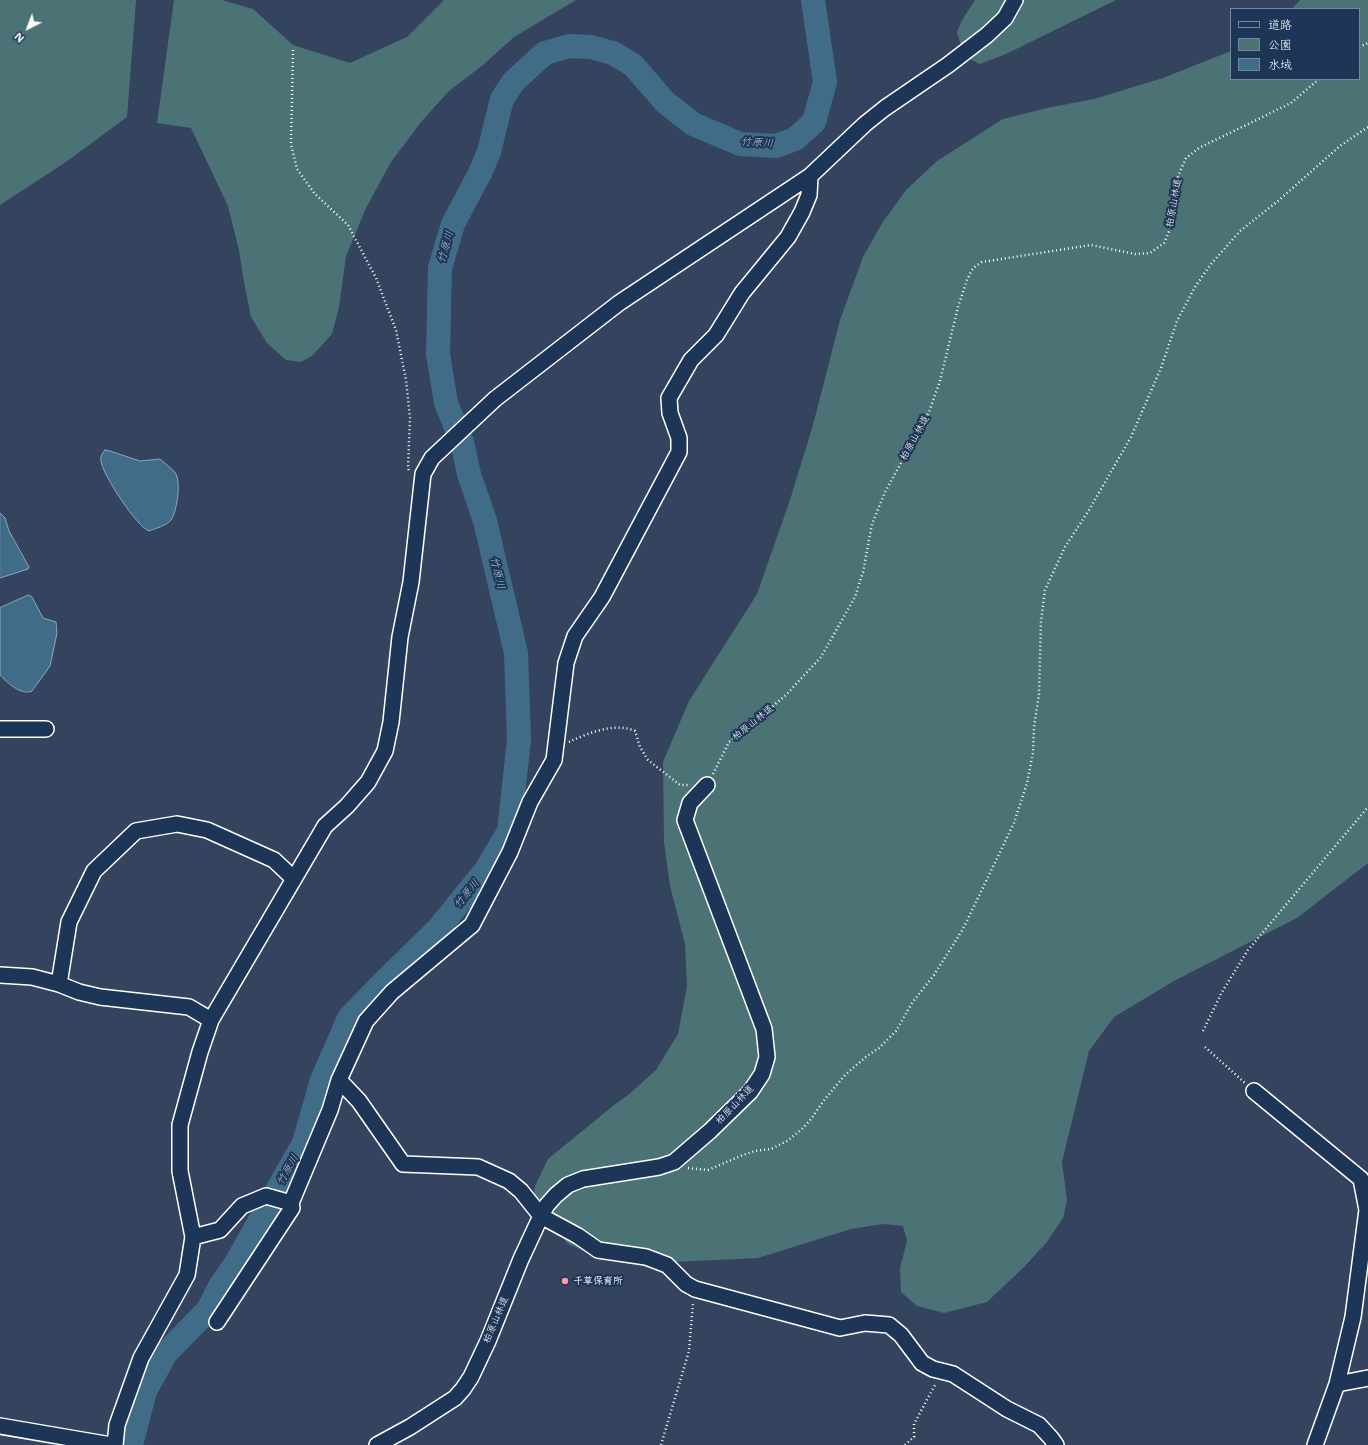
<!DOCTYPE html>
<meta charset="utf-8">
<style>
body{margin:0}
#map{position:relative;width:1368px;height:1445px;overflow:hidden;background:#34445f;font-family:"Shantell Sans","Klee One",sans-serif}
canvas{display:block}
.legend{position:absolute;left:1230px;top:8px;width:130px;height:72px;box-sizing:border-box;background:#1d3557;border:1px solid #77869a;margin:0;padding:5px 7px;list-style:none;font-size:12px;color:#fff}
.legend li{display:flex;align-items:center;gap:8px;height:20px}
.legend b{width:20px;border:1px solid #77869a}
.north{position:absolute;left:8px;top:8px;width:40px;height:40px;-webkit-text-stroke:3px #1d3557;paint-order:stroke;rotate:222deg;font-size:11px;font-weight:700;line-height:16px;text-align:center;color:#fff}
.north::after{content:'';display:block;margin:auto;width:14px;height:18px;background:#fff;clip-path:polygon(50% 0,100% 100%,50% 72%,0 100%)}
</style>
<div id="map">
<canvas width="1368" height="1445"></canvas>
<ul class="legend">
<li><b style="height:5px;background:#1d3557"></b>道路</li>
<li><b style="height:11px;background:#4b7275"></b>公園</li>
<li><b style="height:11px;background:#416c88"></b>水域</li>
</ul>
<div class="north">N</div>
</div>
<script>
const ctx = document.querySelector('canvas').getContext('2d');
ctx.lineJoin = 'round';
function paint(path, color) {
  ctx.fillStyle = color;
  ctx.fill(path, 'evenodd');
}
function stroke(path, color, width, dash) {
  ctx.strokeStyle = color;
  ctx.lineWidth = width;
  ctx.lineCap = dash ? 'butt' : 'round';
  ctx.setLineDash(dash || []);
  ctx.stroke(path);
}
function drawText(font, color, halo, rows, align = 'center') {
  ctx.font = font + ' "Shantell Sans","Klee One",sans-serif';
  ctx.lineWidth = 4;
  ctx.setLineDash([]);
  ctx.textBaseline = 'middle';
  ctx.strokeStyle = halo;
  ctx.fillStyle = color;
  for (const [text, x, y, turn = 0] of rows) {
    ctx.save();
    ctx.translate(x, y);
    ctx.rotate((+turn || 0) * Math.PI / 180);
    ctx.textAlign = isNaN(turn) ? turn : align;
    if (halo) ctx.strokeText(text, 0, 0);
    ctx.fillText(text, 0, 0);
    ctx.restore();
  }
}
const green = new Path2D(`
 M0,0H136L127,117L66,162L0,205Z
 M174,0H222L253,9L293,45L350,63L407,37L444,0H576L514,37L483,65L449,91L421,122L391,162L366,208L346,256L339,307L332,334L312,356L301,362L286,360L267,343L251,317L244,282L239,250L228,206L191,128L157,123Z
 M975,0H1116L1006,54L980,64L964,56L957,32L962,20Z
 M1300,0H1368V863L1297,918L1174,981L1114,1017L1089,1051L1062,1162L1067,1200L1063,1218L1046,1243L1024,1267L987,1302L944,1313L917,1306L901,1292L900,1268L907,1241L903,1226L883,1224L851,1229L758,1258L652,1263L592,1254L568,1244L533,1201L535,1186L548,1159L614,1105L628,1095L656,1070L678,1034L687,986L685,944L670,886L664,842L663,762L689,701L757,594L790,500L813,425L840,320L863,257L882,223L907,189L937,161L1003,119L1047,108L1094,99L1163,78L1231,51V79H1359V9H1292Z`);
const water = new Path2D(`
 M105,450L110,451L140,461L160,459C164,463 173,469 176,474C181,483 177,512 171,520C166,526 156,528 149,531C138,528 102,474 101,461C100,457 102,453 105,450Z
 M0,513L5,518L9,531L29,567L28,569L0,578Z
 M29,595L32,597L43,618L56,622L57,633L50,666L32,691C21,696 7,682 0,675V608Z`);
const river = new Path2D(`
 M131,1445L145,1391L166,1353L208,1310L220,1286L236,1263L304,1143L322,1080L349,1018L388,978L438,929L486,870L509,831L519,740L516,653L485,521L469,474L462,442L446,403L438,354L440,268L453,224L480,173L489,152L502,99L514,81L545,53L570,46L591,47L613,53L633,65L665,102L693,124L740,144L776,146L795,139L814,122L825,82L813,0`);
const path = new Path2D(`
 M1359,47L1368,43
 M293,50L291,144L297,169L314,193L348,225L376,278L396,330L406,380L410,418L408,468L409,471
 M569,742C588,733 615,722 635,731L640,747L648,760L680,785H689
 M713,774L729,742L786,695L821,657L855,597L863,572L872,524L885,492L929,412L940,381L958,307L967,280L973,268L982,262L1091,245L1135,254L1150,253L1164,243L1171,227L1178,176L1186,158L1199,148L1291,103L1319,79
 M1203,1031L1222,992L1248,950L1368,807
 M1205,1047L1245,1083
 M688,1168L708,1170L743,1155L755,1151L771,1149L787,1141L801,1130L811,1119L825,1099L845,1075L867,1056L879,1048L896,1031L912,1003L934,975L963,929L1014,823L1027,783L1033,753L1034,727L1039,694L1041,621L1045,590L1065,547L1089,510L1131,437L1161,368L1177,321L1195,287L1211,264L1240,231L1278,201L1340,146L1368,127
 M661,1445L689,1351L693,1303
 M905,1445L914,1437V1424L936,1383`);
const minor = new Path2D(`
 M0,729H46
 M0,975L32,977L59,984L79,992L100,997L189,1007L211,1020
 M59,984L69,922L94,871L136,831L177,824L207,830L274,860L294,879
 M339,1080L359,1101L403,1164L478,1167L509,1181L521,1191L541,1216L578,1236L598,1250L646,1257L667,1265L686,1284L695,1289L840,1328L865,1323L889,1325L901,1335L922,1363L933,1369L953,1374L1007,1409L1039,1425L1051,1438L1056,1445
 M1254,1091L1361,1179L1367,1210L1353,1317L1337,1384L1315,1445
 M193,1237L220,1230L242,1206L266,1196L291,1203
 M217,1322L292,1208L291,1203L330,1110L339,1080L366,1021L392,992L472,925L510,852L530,802L554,760L566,663L575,636L602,597L679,452V438L670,413L669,398L691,360L716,335L742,293L788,237L802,212L809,195L810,176
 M1337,1384L1368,1378
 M0,1426L111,1445
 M115,1445L117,1425L141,1358L187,1275L193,1237L180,1171V1125L200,1052L211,1020L325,826L347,806L368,782L385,751L391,722L400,637L411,582L423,474L432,458L495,399L619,303L810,176L865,124L885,108L948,65L987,35L1005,18L1015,0
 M377,1445L410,1427L455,1398L463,1389L471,1377L488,1341L521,1259L541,1216L547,1205L556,1195L568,1185L583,1179L659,1167L674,1162L710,1131L750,1092L762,1074L767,1057L764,1029L685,820L690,803L707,785`);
const markers = [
 [565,1281,4,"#ff9aa2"]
];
const streetNames = [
 ["柏原山林道",1174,203,-80],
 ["柏原山林道",915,438,-61],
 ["柏原山林道",753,723,-39],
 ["柏原山林道",735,1105,-46],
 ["柏原山林道",496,1320,-67]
];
const poiNames = [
 ["千草保育所",573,1281]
];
const waterNames = [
 ["竹原川",757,143,3],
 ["竹原川",446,247,-74],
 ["竹原川",497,573,77],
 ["竹原川",467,894,-51],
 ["竹原川",288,1170,-60]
];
paint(green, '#4b7275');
paint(water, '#416c88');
stroke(water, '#8da7b8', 1);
stroke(river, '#416c88', 24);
stroke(minor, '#fff', 18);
stroke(path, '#fff', 2.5, [1, 3]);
stroke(minor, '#1d3557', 15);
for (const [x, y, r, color] of markers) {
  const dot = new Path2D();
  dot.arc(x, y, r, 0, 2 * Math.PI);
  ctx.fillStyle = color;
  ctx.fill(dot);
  stroke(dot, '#1d3557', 1.5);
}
drawText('10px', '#fff', '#1d3557', streetNames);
drawText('bold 10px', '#fff', '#1d3557', poiNames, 'left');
drawText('italic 11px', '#b3c4cf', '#1d3557', waterNames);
</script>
